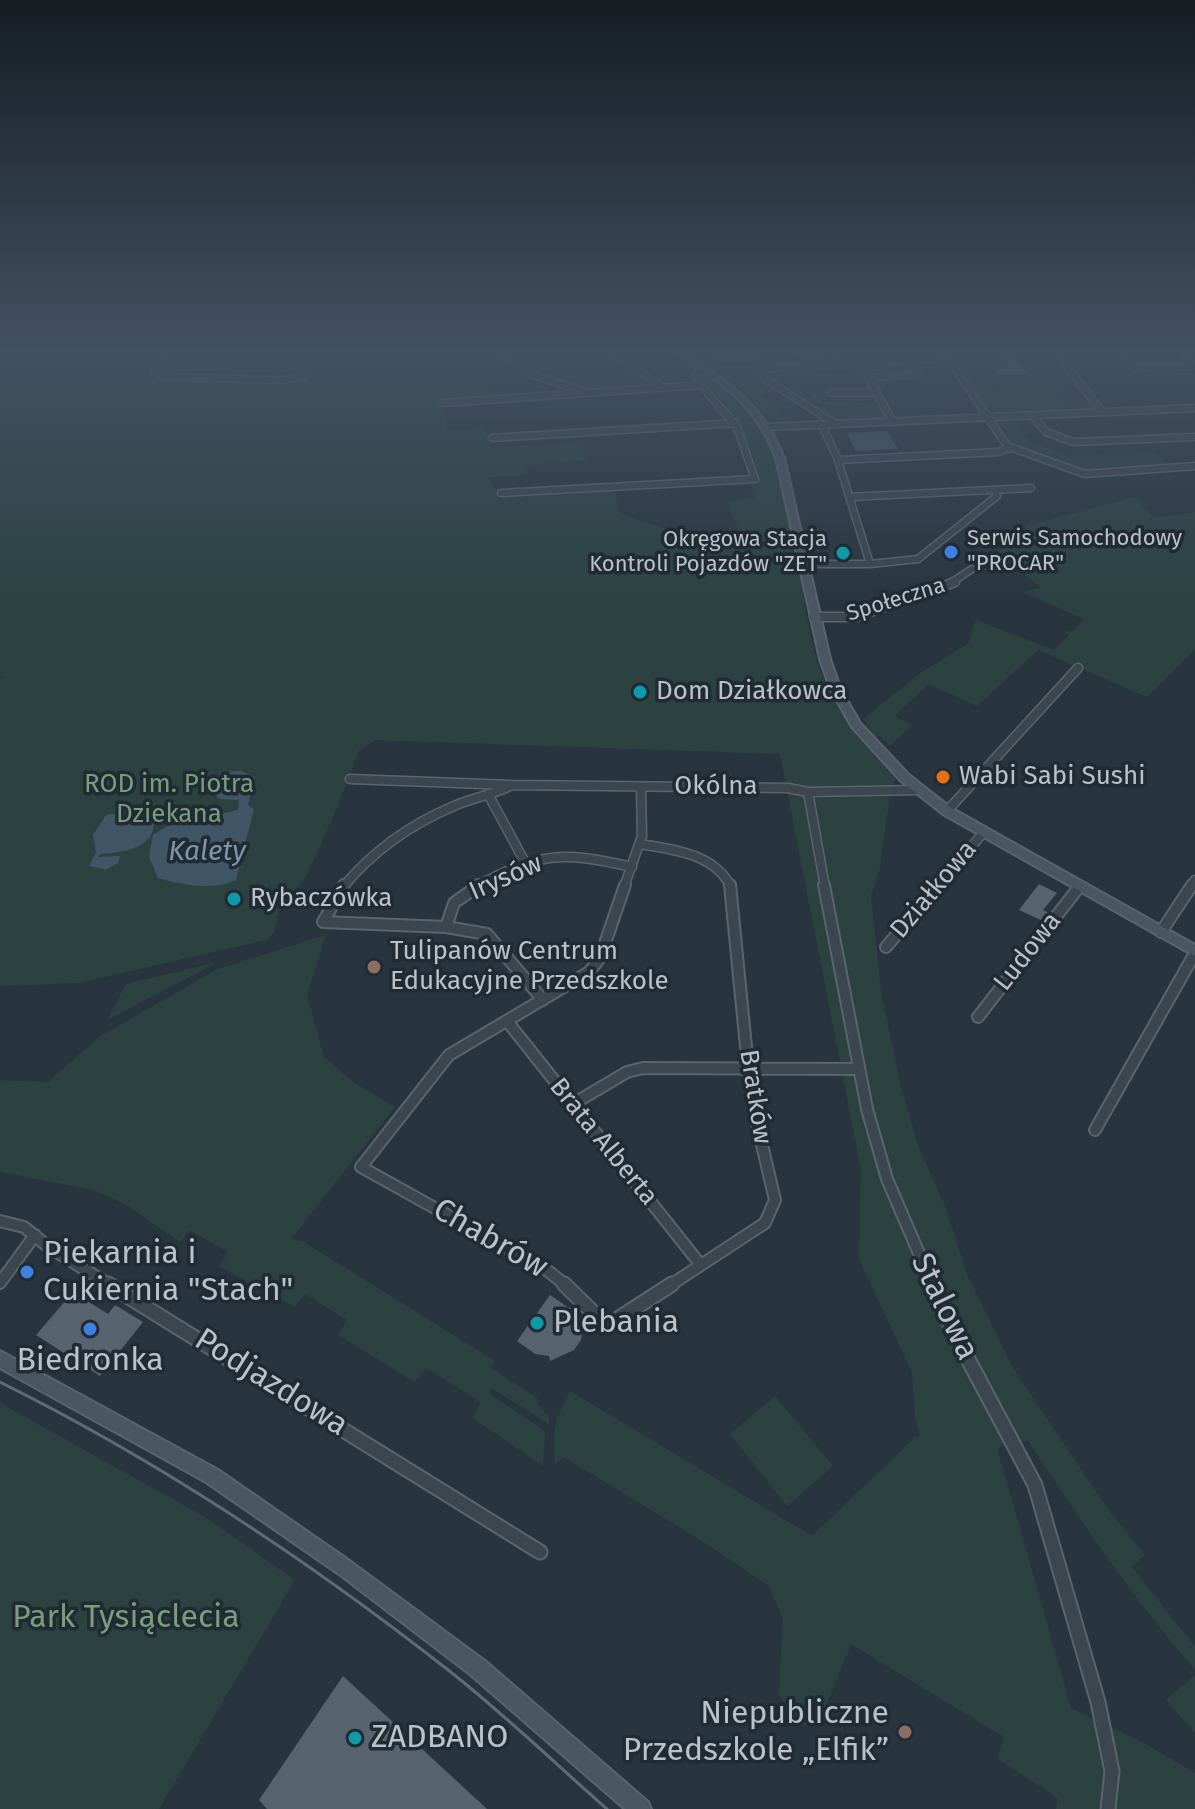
<!DOCTYPE html>
<meta charset="utf-8">
<style>
body{margin:0}
canvas{display:block;background:#28353f}
</style>
<canvas width="1195" height="1809"></canvas>
<script>
const ctx = document.querySelector('canvas').getContext('2d');
ctx.lineJoin = 'round';
function paint(path, color) {
  ctx.fillStyle = color;
  ctx.fill(path, 'evenodd');
}
function stroke(path, color, width, dash) {
  ctx.strokeStyle = color;
  ctx.lineWidth = width;
  ctx.lineCap = dash ? 'butt' : 'round';
  ctx.setLineDash(dash || []);
  ctx.stroke(path);
}
function drawText(font, color, halo, rows, align = 'center') {
  ctx.font = font + ' "Fira Sans",sans-serif';
  ctx.lineWidth = 7;
  ctx.setLineDash([]);
  ctx.textBaseline = 'middle';
  ctx.strokeStyle = halo;
  ctx.fillStyle = color;
  for (const [text, x, y, turn = 0] of rows) {
    ctx.save();
    ctx.translate(x, y);
    ctx.rotate((+turn || 0) * Math.PI / 180);
    ctx.textAlign = isNaN(turn) ? turn : align;
    if (halo) ctx.strokeText(text, 0, 0);
    ctx.fillText(text, 0, 0);
    ctx.restore();
  }
}
const green = new Path2D(`
 M0,353H164L152,370L153,374L163,378L304,380L318,353H446L502,397L442,401L447,431L485,428L490,448L583,443L588,460L526,465L527,475L487,477L494,488L508,495L614,489L620,514L723,547L743,543L727,501L754,499L750,481L759,480L754,456L733,414L698,376L709,375C724,386 744,399 755,415C782,457 785,507 793,555C796,567 802,579 803,591C805,611 809,631 814,650C827,702 860,740 898,776L891,787L880,867L871,896L881,992L900,1083L918,1145L946,1209L967,1274L1011,1365L1107,1508L1145,1555L1132,1567L1195,1647V1670C1133,1598 1080,1520 1028,1441L997,1448L1071,1708L1142,1742L1195,1773V1809H1056L1058,1798L998,1759L1004,1737L851,1644L818,1726L804,1725L789,1711L779,1694L783,1618L769,1586L702,1541L564,1457L555,1464C553,1428 553,1423 570,1391L812,1536L915,1437L920,1436L915,1417L912,1372L859,1259L861,1169L780,754L376,740L360,749C347,781 305,898 279,911L274,933L266,940L78,983L0,986V679L8,677L0,678Z
 M502,353H603L656,384L655,387C589,390 558,392 502,353Z
 M956,353H967L991,388L1053,386L1072,411L1000,414L986,407L952,358Z
 M860,366L858,368L864,380L839,381L836,376H853L850,372H817L818,375H808L811,381L807,382L819,400L872,404C825,406 816,413 793,368Z
 M719,370H754L776,390L761,395L773,404L787,423H773L754,401Z
 M881,405L886,414L883,417L889,419L847,421L817,409Z
 M1022,420L1024,423L1015,424L1029,442L1070,456L1156,453L1169,466L1091,473L1084,469L1088,473L1008,444L992,422L996,421L1014,446L999,421Z
 M1135,497L1154,518L1195,512V649L1147,697L1038,650L977,706L928,684L895,716L912,725L890,746L879,735L876,738L863,719L923,671L968,644L976,620L1054,650L1069,635L1065,632L1074,631L1084,619L1022,592L1041,588L1013,564L992,557L1017,537L1033,534L1025,526Z
 M326,935L307,995L324,1057L354,1083L395,1107L291,1239L304,1242L495,1361L491,1368L537,1398V1403L549,1417V1424L491,1388V1395L545,1431L543,1466L473,1418L481,1402L426,1368L415,1382L338,1335L347,1320L305,1294L295,1307L219,1266L228,1252L189,1230L180,1242L125,1204L94,1190L0,1172V1080L48,1082L99,1037L218,969Z
 M218,962L107,1020L126,984Z
 M775,1396L833,1466L787,1506L730,1434Z
 M0,1403L205,1517L295,1580L159,1809H0Z
 M1195,1675V1733L1166,1700Z`);
const water = new Path2D(`
 M887,431L898,449L856,451L847,433Z
 M241,771L255,777L248,805L254,809L236,880C213,891 182,885 158,878L149,857L153,835L168,826L238,810L239,800L219,799L212,791L214,780L222,772Z
 M136,810L154,815C158,849 125,852 100,854L98,857L120,856L118,863L106,870L89,866L96,852L93,835L106,815Z`);
const building = new Path2D(`
 M996,353H1012L1028,375H997L994,370L1007,367Z
 M1039,884L1057,893L1043,910L1049,913L1043,921L1019,910Z
 M73,1292L108,1314L115,1305L143,1322L100,1376L36,1335Z
 M550,1295L569,1308L573,1306L578,1315L583,1316L584,1324L581,1340L574,1350L550,1361L549,1356L535,1354L517,1341Z
 M343,1676L487,1809H267L259,1800Z`);
const streetFar3 = new Path2D(`
 M167,353L155,371L164,377L283,380L305,376
 M498,353L532,375L581,390
 M609,353L664,387
 M712,353L719,357H754
 M752,353L767,380L836,424
 M798,353L817,355L822,366
 M837,353L843,365
 M945,353L1007,446L1085,474L1195,466
 M1057,353L1102,412
 M1118,353L1129,365L1137,368L1194,366L1183,353
 M861,364L893,422
 M759,369L946,358
 M869,378L917,374L911,360
 M830,393H877
 M442,403L701,385L694,375L707,370
 M1032,415L1046,432L1073,442L1195,437
 M822,425L838,460L870,564
 M768,427L1195,408
 M492,438L736,423
 M838,460L998,452L1011,448
 M501,493L755,479L737,427L701,385
 M850,497L1031,488
 M804,564H870L918,559L997,496L995,491
 M949,584L972,569`);
const streetFar2 = new Path2D(`
 M814,617H856L955,582
 M350,779L511,785L788,788L808,792L920,790
 M808,792L825,887
 M488,794L527,866
 M947,811L1078,668
 M640,844C674,850 714,853 731,887
 M343,887C373,851 411,824 454,806C472,798 491,795 508,787
 M475,887C540,852 562,851 632,867
 M624,887L642,836L641,787
 M937,887L983,833
 M1190,887L1195,880`);
const streetFar1 = new Path2D(`
 M344,885L323,922L446,927L487,934L543,1000
 M824,885L867,1109L887,1179L933,1286
 M446,927L454,903L479,885
 M1161,932L1192,885
 M886,947L939,885
 M978,1017L1079,887
 M507,1021L700,1264
 M573,1104L627,1072L643,1068L858,1069
 M1095,1130L1195,953
 M0,1221L24,1227L46,1245L111,1286
 M0,1283L35,1235
 M567,1286L548,1271L361,1167L449,1055L589,972L600,958L625,885
 M669,1286L765,1223L775,1200L755,1115L748,1067L730,885`);
const street = new Path2D(`
 M108,1284L540,1552
 M564,1284L607,1326L672,1284
 M932,1284L952,1329L1035,1485L1098,1702L1112,1771L1108,1809`);
const secondary = new Path2D(`
 M674,353C685,353 693,359 702,365C741,390 767,414 784,458L830,659L840,688L860,723L909,775L951,808L1195,945V956L943,814L901,781L852,727L830,688L820,659L776,458C762,421 739,395 705,373C695,366 683,360 674,353Z
 M0,1351L218,1470L351,1562L485,1661L648,1802L651,1809H625L471,1675L339,1574L206,1482L0,1368Z`);
const tram = new Path2D(`
 M0,1382C161,1462 311,1562 452,1673C506,1716 556,1764 607,1809`);
const markers = [
 [951,552,8,"#3f7fe0"],
 [843,553,8,"#0f9aa8"],
 [640,692,8,"#0f9aa8"],
 [943,777,8,"#e8710a"],
 [234,899,8,"#0f9aa8"],
 [374,967,8,"#8d6e63"],
 [27,1272,8,"#3f7fe0"],
 [537,1323,8,"#0f9aa8"],
 [90,1329,8,"#3f7fe0"],
 [905,1732,8,"#8d6e63"],
 [355,1738,8,"#0f9aa8"]
];
const farPoinames = [
 ["Serwis Samochodowy",967,539],
 ["\"PROCAR\"",967,564],
 ["Okręgowa Stacja",827,540,"right"],
 ["Kontroli Pojazdów \"ZET\"",827,565,"right"]
];
const farStreetnames = [
 ["Społeczna",896,600,-17]
];
const poiNames = [
 ["Dom Działkowca",656,692],
 ["Wabi Sabi Sushi",959,777],
 ["Rybaczówka",250,899],
 ["Tulipanów Centrum",390,952],
 ["Edukacyjne Przedszkole",390,982]
];
const parkNames = [
 ["ROD im. Piotra",169,785],
 ["Dziekana",169,815]
];
const streetNames = [
 ["Okólna",716,787],
 ["Irysów",506,878,-24],
 ["Działkowa",934,890,-50],
 ["Ludowa",1028,952,-52],
 ["Bratków",755,1097,81],
 ["Brata Alberta",603,1142,51]
];
const waterNames = [
 ["Kalety",207,852]
];
const nearStreetnames = [
 ["Chabrów",490,1239,30],
 ["Stalowa",944,1307,64],
 ["Podjazdowa",271,1383,32]
];
const nearPoinames = [
 ["Piekarnia i",43,1254],
 ["Cukiernia \"Stach\"",43,1291],
 ["Plebania",553,1323],
 ["Biedronka",90,1361,"center"],
 ["Niepubliczne",889,1714,"right"],
 ["Przedszkole „Elfik”",889,1751,"right"],
 ["ZADBANO",371,1738]
];
const nearParknames = [
 ["Park Tysiąclecia",126,1618]
];
paint(green, '#2b4241');
paint(water, '#405566');
paint(building, '#57636e');
stroke(streetFar3, '#5a646c', 9);
stroke(streetFar2, '#5a646c', 11);
stroke(streetFar1, '#5a646c', 14);
stroke(street, '#5a646c', 17);
stroke(secondary, '#5a646c', 4);
stroke(streetFar3, '#3c464f', 6);
stroke(streetFar2, '#3c464f', 8);
stroke(streetFar1, '#3c464f', 10);
stroke(street, '#3c464f', 13);
paint(secondary, '#4a5662');
stroke(tram, '#5f6b76', 3);
const sky = ctx.createLinearGradient(0, 0, 0, 606);
sky.addColorStop(0, '#161d23');
sky.addColorStop(0.58, '#425163');
sky.addColorStop(1, '#42516300');
ctx.fillStyle = sky;
ctx.fillRect(0, 0, 1195, 606);
for (const [x, y, r, color] of markers) {
  const dot = new Path2D();
  dot.arc(x, y, r, 0, 2 * Math.PI);
  ctx.fillStyle = color;
  ctx.fill(dot);
  stroke(dot, '#212b34', 3);
}
drawText('22px', '#b9c1c9', '#212b34', farPoinames, 'left');
drawText('22px', '#b9c1c9', '#212b34', farStreetnames);
drawText('26px', '#b9c1c9', '#212b34', poiNames, 'left');
drawText('26px', '#799d7d', '#212b34', parkNames);
drawText('26px', '#b9c1c9', '#212b34', streetNames);
drawText('italic 28px', '#7c96aa', '#212b34', waterNames);
drawText('32px', '#b9c1c9', '#212b34', nearStreetnames);
drawText('32px', '#b9c1c9', '#212b34', nearPoinames, 'left');
drawText('32px', '#799d7d', '#212b34', nearParknames);
</script>
